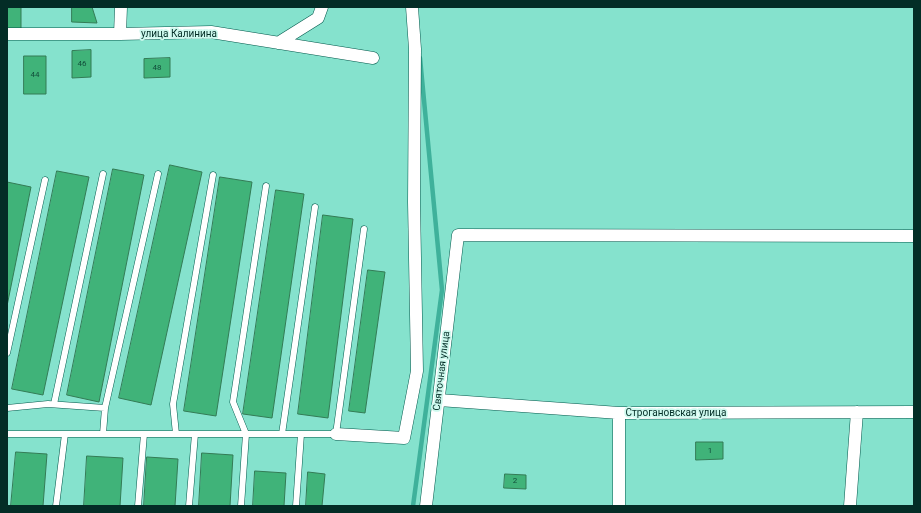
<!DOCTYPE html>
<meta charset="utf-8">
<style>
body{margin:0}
#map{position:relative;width:921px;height:513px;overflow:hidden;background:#85e2cd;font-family:Roboto,sans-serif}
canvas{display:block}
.frame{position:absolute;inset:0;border:8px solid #032d26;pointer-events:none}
</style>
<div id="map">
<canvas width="921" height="513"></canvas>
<div class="frame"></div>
</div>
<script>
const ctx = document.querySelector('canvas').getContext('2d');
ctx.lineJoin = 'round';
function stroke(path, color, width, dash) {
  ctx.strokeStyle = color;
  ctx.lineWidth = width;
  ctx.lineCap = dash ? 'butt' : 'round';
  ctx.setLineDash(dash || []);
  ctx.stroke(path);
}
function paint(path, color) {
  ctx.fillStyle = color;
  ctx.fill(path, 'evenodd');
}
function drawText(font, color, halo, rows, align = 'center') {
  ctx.font = font + ' Roboto,sans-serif';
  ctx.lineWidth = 3.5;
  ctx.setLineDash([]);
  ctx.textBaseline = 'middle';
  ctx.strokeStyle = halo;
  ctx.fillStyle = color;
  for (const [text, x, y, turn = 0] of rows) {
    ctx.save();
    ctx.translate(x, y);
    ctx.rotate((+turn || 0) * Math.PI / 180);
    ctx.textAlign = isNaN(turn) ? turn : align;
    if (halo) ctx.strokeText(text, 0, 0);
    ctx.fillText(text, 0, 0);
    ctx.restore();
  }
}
const stream = new Path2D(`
 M413,506L442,290L420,58`);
const building = new Path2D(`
 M7,7H21V32H7Z
 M72,7H92L97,23L72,22Z
 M91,50V77L72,78V51Z
 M24,56H46V94H24Z
 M170,58V77L144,78V59Z
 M170,165L202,172L151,405L119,398Z
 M113,169L144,175L99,402L67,395Z
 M57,171L89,177L43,395L12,389Z
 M220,177L252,182L216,416L184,411Z
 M7,182L31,187L7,306Z
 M276,190L304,194L272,418L243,414Z
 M323,215L353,219L328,418L298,414Z
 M368,270L385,272L365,413L349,411Z
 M696,442H723V459L696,460Z
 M16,452L47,454L43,506H11Z
 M202,453L233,455L230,506H199Z
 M87,456L123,458L120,506H84Z
 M147,457L178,459L175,506H144Z
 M255,471L286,473L284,506H253Z
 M308,472L325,474L322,506H306Z
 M505,474L526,475V489L504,488Z`);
const service = new Path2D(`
 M7,353L45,180
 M54,404L103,174
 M7,408L48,404L105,408L103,434
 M105,408L158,174
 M7,434H336L364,229
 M176,434L173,404L213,175
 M282,434L315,207
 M56,506L65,434
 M138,506L144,434
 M189,506L195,434
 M241,506L246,434L233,402L266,186
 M296,506L301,434`);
const minor = new Path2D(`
 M7,34H120L211,32L373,58
 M120,34L121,7
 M278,43L318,18L322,7
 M439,400L619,413L914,412
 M619,413V506
 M336,434L404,438L417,371L414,202L415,49L412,7
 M426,506L458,235L914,236
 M850,506L857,412`);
const numberNames = [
 ["46",82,64],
 ["48",157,68],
 ["44",35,75],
 ["1",710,451],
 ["2",515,481]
];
const streetNames = [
 ["улица Калинина",179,34],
 ["Святочная улица",442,371,-83],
 ["Строгановская улица",676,413]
];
stroke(stream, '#3fb19b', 4.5);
paint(building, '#40b379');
stroke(building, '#337b55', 1);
stroke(service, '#02584b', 7);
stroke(minor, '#02584b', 13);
stroke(service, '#fff', 6);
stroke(minor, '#fff', 12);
drawText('8px', '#124e3b', null, numberNames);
drawText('10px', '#032d26', '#cef9ee', streetNames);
</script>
